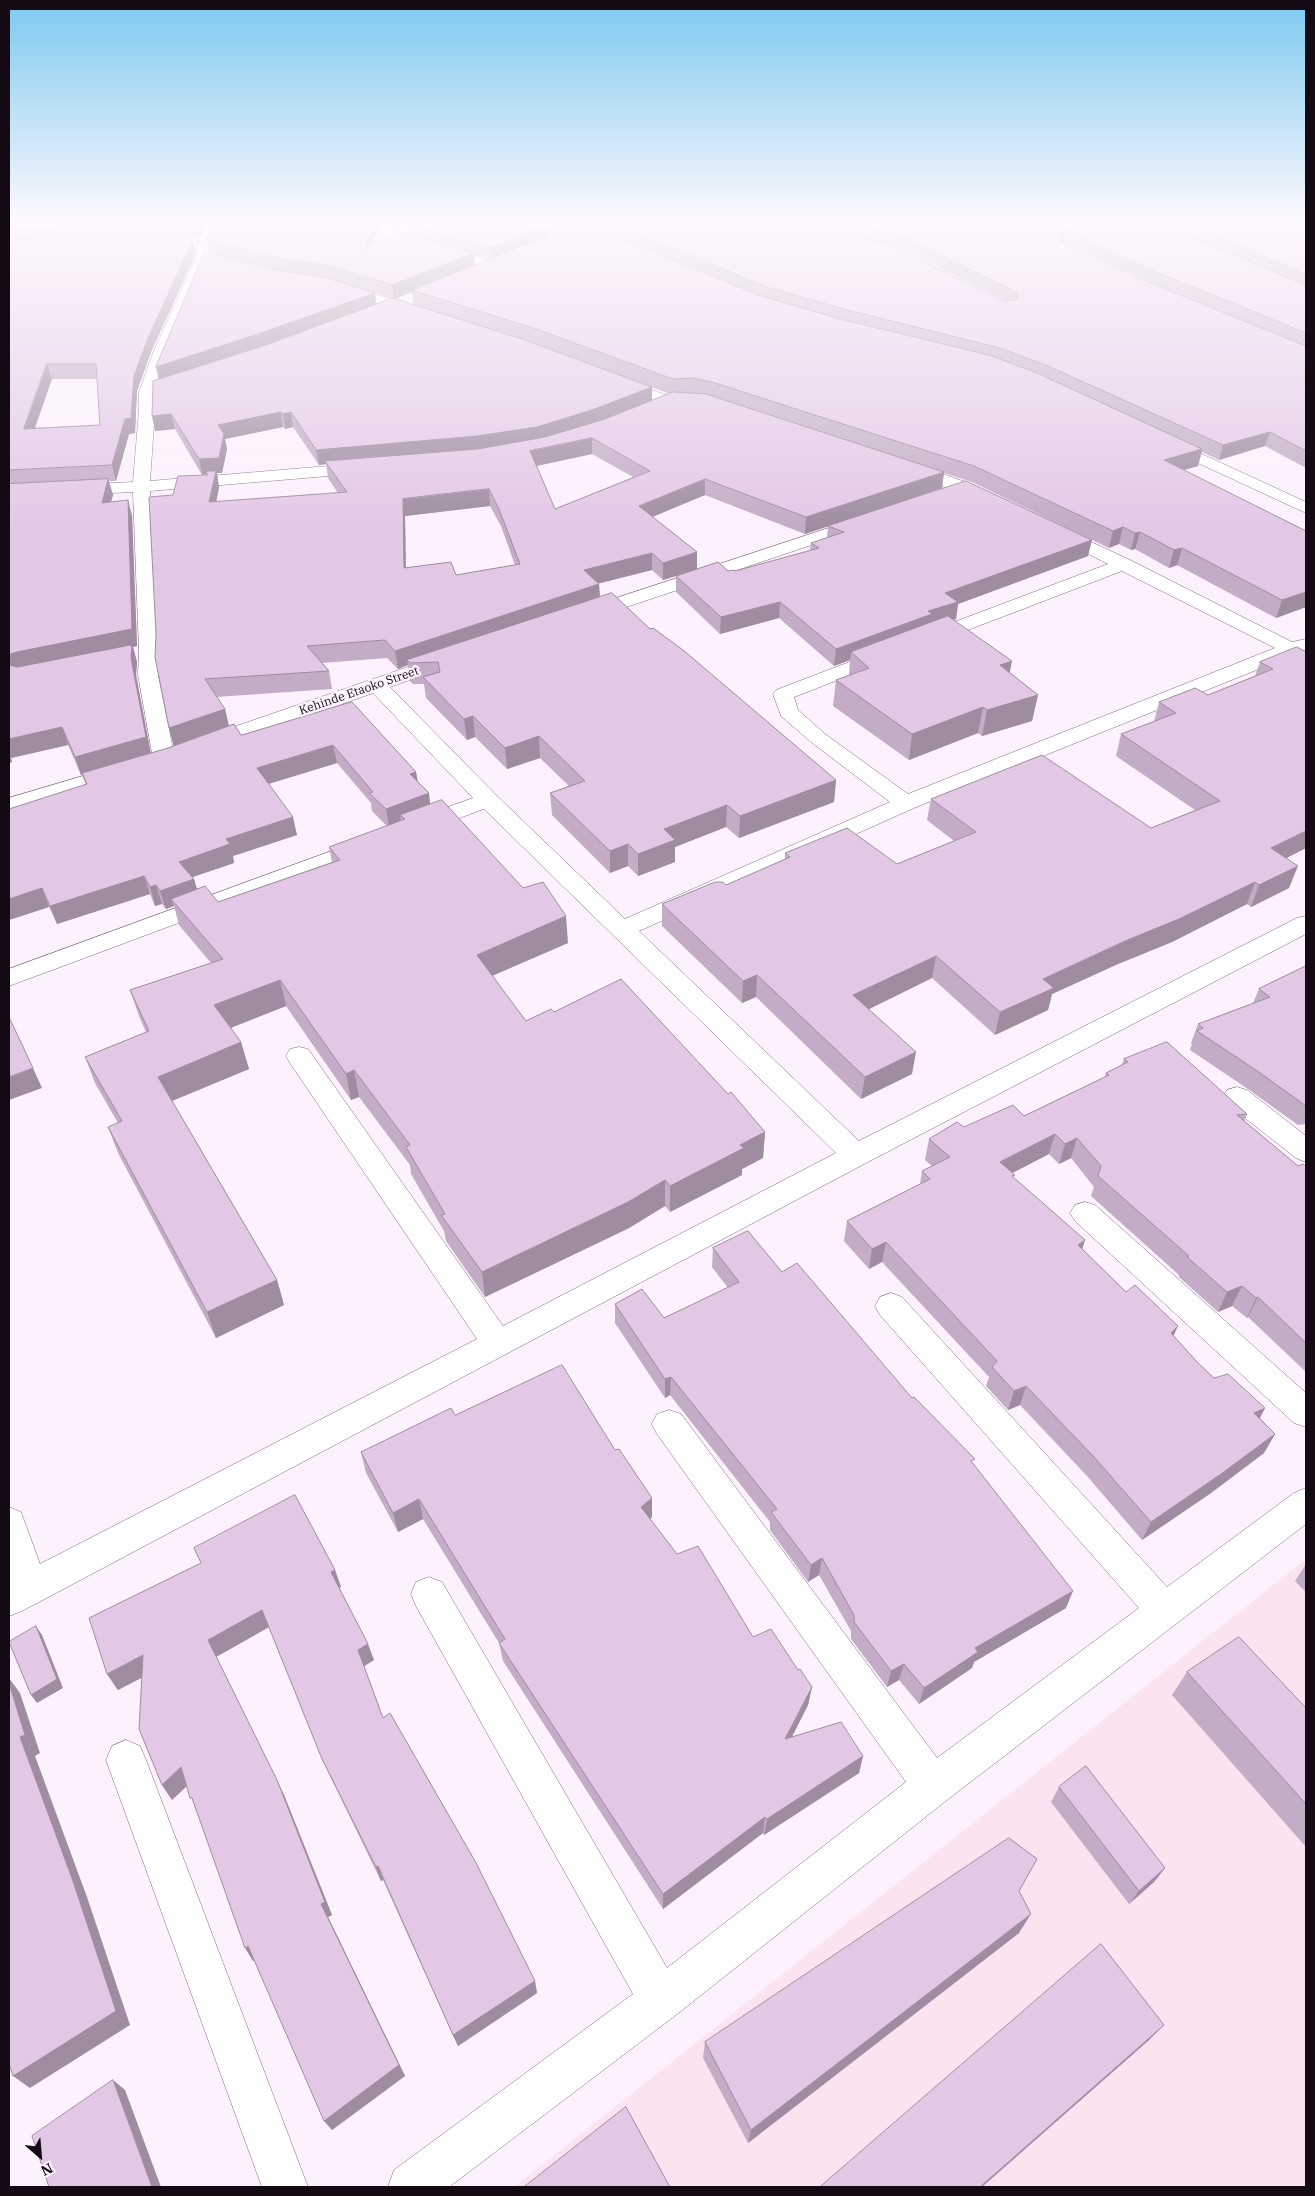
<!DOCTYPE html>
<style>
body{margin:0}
#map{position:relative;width:1315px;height:2196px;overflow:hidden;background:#fcf1fd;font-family:"IBM Plex Serif",serif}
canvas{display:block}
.frame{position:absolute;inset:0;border:10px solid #130a14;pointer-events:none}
.north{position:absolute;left:15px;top:2131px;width:50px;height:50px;-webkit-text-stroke:4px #fcf1fd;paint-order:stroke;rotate:153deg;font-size:14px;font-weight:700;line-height:20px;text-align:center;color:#130a14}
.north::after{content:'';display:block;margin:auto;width:18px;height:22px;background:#130a14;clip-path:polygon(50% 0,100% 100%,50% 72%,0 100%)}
</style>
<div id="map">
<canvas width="1315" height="2196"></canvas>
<div class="frame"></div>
<div class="north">N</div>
</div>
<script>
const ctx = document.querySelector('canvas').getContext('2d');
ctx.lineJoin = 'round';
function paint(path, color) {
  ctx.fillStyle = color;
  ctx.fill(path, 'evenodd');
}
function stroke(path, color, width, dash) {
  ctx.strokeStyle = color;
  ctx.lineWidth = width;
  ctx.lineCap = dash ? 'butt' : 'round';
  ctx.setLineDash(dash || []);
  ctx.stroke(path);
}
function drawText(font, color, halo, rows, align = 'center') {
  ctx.font = font + ' "IBM Plex Serif",serif';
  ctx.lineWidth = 4.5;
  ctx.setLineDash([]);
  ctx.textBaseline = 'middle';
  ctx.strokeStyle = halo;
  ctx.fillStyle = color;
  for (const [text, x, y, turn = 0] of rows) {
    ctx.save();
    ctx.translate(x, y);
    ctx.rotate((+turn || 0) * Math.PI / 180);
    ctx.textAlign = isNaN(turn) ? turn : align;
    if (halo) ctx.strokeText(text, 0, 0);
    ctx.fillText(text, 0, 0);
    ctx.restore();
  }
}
const education = new Path2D(`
 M1306,1559V2187H514Z`);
const minor = new Path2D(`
 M13,222H25L13,242L9,243V229Z
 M209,222H221L209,244L208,258L167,353L153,392L155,410L150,481L364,463L370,465L372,468L370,471L364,473L150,491L159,652L158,675L175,759L172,764L164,765L156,764L153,759L138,675L139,652L133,492L9,498V488L133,482L139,410V392L153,353L196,258L197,244Z
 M401,222H413L409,238L497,263L499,266L493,270L399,243L397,234Z
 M340,283L426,310L428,313L426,316H416L335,290L333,287L335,284Z
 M617,377L676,399L679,402L676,405H666L612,384L610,381L612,378Z
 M1167,438L1306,502V513L1161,446L1159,443L1161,440Z
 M907,464C924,468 988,486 996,499L994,503H982L959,492L901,472L899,469L901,466Z
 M862,517L868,518L871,522L868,526L594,618L587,620L580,618L578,614L580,610Z
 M1057,526L1130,560L1292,642L1306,639V650L914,808L639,931L859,1141L1297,918L1306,916V934L866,1163L22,1611L9,1616V1507L21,1512L40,1564L477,1339L290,1063L286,1056L290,1049L299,1047L308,1049L503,1326L836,1153L484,809L427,830L419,832L411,830L408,825L411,820L473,798L373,693L212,750L204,751L196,750L193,745L196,740L437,657L444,655L451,657L454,661L451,665L390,687L496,795L625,919L890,802L811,742L781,716L773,694L776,690L878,651L885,649L892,651L895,655L892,659L794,697L798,710L825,734L908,794L1275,648L1122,571L934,643L927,645L920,643L917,639L920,635L1108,564L1051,535L1048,531L1051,527Z
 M120,765L128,767L131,772L128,777L9,812V798Z
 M367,838L375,840L379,845L375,850L9,986V969Z
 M1237,1087L1247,1090L1306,1136V1162L1296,1158L1227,1104L1223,1097L1227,1090Z
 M1085,1202L1095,1205L1306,1393V1427L1294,1423L1075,1221L1070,1213L1075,1205Z
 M891,1293L902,1297L1167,1587L1294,1493L1306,1488V1524L947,1800L676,2015L449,2187H388L394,2170L633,1994L416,1606L411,1594L416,1582L429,1577L442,1582L667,1968L906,1782L657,1434L652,1424L657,1414L669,1410L681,1414L937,1758L1139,1608L880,1315L875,1306L880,1297Z
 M126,1740L140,1746L146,1760L308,2187H262L106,1760L112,1746Z`);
const wall = new Path2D(`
 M16,222H207L198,238H193L195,250L194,258L151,352L137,391L135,433L129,434L116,481H109L113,495L111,502L128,500L132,516L137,646L133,647L137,662L136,675L151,753L174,746L169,728L173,495L207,475V474L202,475L175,429L155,431L159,379L156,367L210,254L207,241L214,222H381L373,244L411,235L410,225L415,222H561L545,237L575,224V222H817L845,232L819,222H1306V468L1265,446L1219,460L1202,452L1198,466L1183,470L1306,531V607L1276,618L1177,565L1169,568L1135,549L1131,550L1119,544L1109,548L972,482L944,473L942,488L805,534L705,495L653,517L697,569L735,571L810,551L811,543L827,538L828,526L1088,556L958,604L956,619L953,620L1010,673L1038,695L1032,721L982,736L978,733L909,760L833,706L836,680L849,675L850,660L834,666L779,618L720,634L676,592V576L663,580L652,570L599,583L600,597L650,629L836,780L834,802L739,838L726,827L675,847V862L638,876L628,866L610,873L552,815L550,793L569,786L540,758L507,769L475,737L467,740L426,698L424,684H413L410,681L408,665L398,669L387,658L322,663L329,671L332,689L216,697L225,709L229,726L241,735L352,702L416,772L418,782L430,804L568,943L492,976L526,1021L554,1012L728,1094L765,1132L763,1158L742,1169V1175L670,1212L665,1206L629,1228L485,1297L446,1241L444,1231L411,1174L410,1165L359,1097L351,1100L286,1006L231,1028L241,1042L249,1069L172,1101L277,1280L284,1305L216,1338L118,1153L108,1127L118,1123L95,1083L85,1057L146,1032L139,1016L130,990L211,963L179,925L174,906L166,909L162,904L155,906L150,894L57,924L49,907L9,920L86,785L82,775H81L68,745L11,758L12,762L9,763V240L15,239L12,228ZM1067,244L1142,279L1173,292L1133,276ZM898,248L905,250L1005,301H1003ZM474,255L489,259L475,265ZM412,292L413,305L395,299ZM375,293L393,299L376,305ZM537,344L670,394L652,401V387ZM52,379H97L100,425L35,428ZM283,427L285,429L293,427L319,465L326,464L328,478L338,493L216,502L219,487L217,473H222L227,449L225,439ZM592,454L633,477L555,509L537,466ZM490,506L501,526L515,565L456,575L406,567L405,516ZM337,763L371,803L372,811L387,826L329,847L332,862L218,902L197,889L194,879L192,877L234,863L233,856L297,835L269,784Z
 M1306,652V848L1286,858L1289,888L1251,907L1247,904L1172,942L1118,964L1052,994L1048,1010L995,1035L932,978L869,1009L912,1074L861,1099L756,997L742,1003L662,926V904L726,885L785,860V853L897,864L954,841L927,820L931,799L1151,828L1195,810L1116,756L1121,734L1154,722L1159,702L1208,695L1255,676L1260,662Z
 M1306,966V1124L1298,1125L1248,1089L1190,1050L1192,1044L1191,1043L1198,1024L1253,1003L1259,989Z
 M1124,1059L1247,1114L1244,1121L1298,1166L1306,1167V1372L1248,1317L1247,1318L1232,1306L1218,1312L1179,1277V1275L1091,1196L1094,1187L1071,1158L1059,1164L1049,1154L1012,1173L1014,1178L1082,1249L1126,1292L1174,1336L1197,1362L1214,1378L1265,1408L1260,1418L1275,1434L1264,1453L1211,1493L1142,1540L1087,1476L1020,1405L1008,1410L986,1386L989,1377L882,1262L869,1269L844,1241L847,1221L920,1184L922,1171L932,1166L925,1160L929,1139L964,1127L1024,1116L1105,1077L1106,1073L1122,1065Z
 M713,1248L782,1272L912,1398L973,1464L1066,1608L974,1662L972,1668L919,1704L899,1680L887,1687L851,1639V1631L819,1575L808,1582L770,1530V1522L670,1395L665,1398L615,1323V1304L664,1318L728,1288L712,1267Z
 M455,1415L652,1517L650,1519L677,1554L753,1637L798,1670L812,1687L808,1705L792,1737L863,1756L859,1773L764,1835L763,1833L663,1909L503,1661L499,1643L423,1519L398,1532L366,1473L361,1452Z
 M1306,1564V1592L1295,1581Z
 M335,1570L341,1587L339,1588L374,1660L364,1666L383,1718L535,1981L537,1993L458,2046L383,1880L381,1881L329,1774L269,1627L216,1657L284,1795L332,1915L328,1917L405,2076L332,2130L254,1960L253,1961L187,1786L172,1800L162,1785L142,1677L118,1690L107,1674Z
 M1187,1672L1306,1708V1847L1172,1695Z
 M1059,1787L1165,1868L1154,1882L1129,1904L1051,1802Z
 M1019,1891V1933L748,2143L703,2058L705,2042Z`);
const shadedWall = new Path2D(`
 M197,222H207L198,238L195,225Z
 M375,222H381L365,263L364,249Z
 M548,222H561L544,238L492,260L491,248Z
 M1066,230L1064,242L1059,243L1058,235L1061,231Z
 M192,237L195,250L194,258L151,352L137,391L135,433L129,434L116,481L112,465L125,419L134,376L148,338Z
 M474,253L475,266L412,290V292L394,299L392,285Z
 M375,293L376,306L260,348L159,381L156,367Z
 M47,364L52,379L29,444L24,429Z
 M652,387V402L592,425L538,442L479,451L325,461L326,464L319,465L316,450Z
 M281,412L283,427L225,439L227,449L222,473H217L219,487L213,519L209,502L215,474L206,471L207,474L202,475L199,459L218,425Z
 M291,412L293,427L285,429L283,414Z
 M171,414L175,429L155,431L152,416Z
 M1270,432L1265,446L1219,460L1223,445Z
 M592,438V454L531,467L530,451Z
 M1202,449L1198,466L1160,477L1164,460Z
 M944,472L942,488L805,534L806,517Z
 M108,479L113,495L106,519L102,503Z
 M705,479V495L639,522V506Z
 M489,489L490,506L405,516L406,585L404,568L403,499Z
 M128,500L132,516L137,646L133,647L137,662L136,675L151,755L81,775L75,757L146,737L9,670V655Z
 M1123,527L1119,544L1109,548L1113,531Z
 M1140,532L1135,549L1131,550L1135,533Z
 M1092,540L1088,556L958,604L956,619L851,652L850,660L834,666L836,649L928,611L945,593Z
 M1182,548L1177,565L1169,568L1174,550Z
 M697,552V569L663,580V563Z
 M652,553V570L585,587L584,570Z
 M599,584L600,601L407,660L408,665L398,669L395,651Z
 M1306,592V607L1276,618L1282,600Z
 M780,602L779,618L720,634L721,617Z
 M1012,661L1007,687L1000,665Z
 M1038,695L1032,721L982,736L987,710Z
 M983,707L978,733L909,760L912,734Z
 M225,709L229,727L174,747L169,728Z
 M473,716L475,737L467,740L464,719Z
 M62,727L68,745L11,758L12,762L9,763V739Z
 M539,736L540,758L507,769L505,748Z
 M333,745L337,763L261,786L257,768Z
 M416,772L419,790L410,774Z
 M836,780L834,802L739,838L740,816Z
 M429,793L431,811L405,819L400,815L401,822L389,827L386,809Z
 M727,805L726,827L675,847V862L638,876V854L664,829Z
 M293,817L297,835L233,856L234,863L184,880L179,862L226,839Z
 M1306,831V848L1263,870L1271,848Z
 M628,844V866L610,873V851Z
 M1298,866L1289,888L1251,907L1259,885Z
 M144,876L150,894L57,924L50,906Z
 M194,879L199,897L171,899L174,906L166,909L160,891Z
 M1255,882L1247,904L1172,942L1118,964L1052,994L1048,1010L995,1035L1000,1012L1043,979Z
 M156,885L162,904L155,906L150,887Z
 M42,888L49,907L9,920V899Z
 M566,916L568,943L480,981L477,955Z
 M936,956L932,978L851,1018L853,995Z
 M757,975L756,997L742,1003L743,981Z
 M280,980L286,1006L222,1031L214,1005Z
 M241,1042L249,1069L167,1103L158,1077Z
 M916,1052L912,1074L861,1099L865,1077Z
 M33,1068L42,1088L9,1100V1077Z
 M354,1070L359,1097L351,1100L346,1074Z
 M765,1132L763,1158L742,1169V1175L670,1212V1186L740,1145Z
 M1055,1134L1049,1154L995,1182L1000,1162Z
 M1077,1138L1071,1158L1059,1164L1065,1144Z
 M665,1180V1206L629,1228L485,1297L482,1272Z
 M1085,1240L1079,1260L1078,1245Z
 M886,1242L882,1262L869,1269L872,1249Z
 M277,1280L284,1305L216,1338L207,1312Z
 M1242,1286L1232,1306L1218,1312L1227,1292Z
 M1258,1297L1248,1317L1247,1318L1256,1298Z
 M1178,1326L1169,1346L1171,1333Z
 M671,1377L670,1395L665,1398V1379Z
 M1026,1386L1020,1405L1008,1410L1014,1391Z
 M1265,1408L1255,1427L1254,1413Z
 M1275,1434L1264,1453L1211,1493L1142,1540L1151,1522Z
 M652,1498V1517L641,1526V1507Z
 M419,1499L423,1519L398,1532L393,1513Z
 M822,1558L819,1575L808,1582L811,1565Z
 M335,1570L341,1587L337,1589L331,1572Z
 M1073,1591L1066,1608L974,1662L972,1668L919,1704L924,1688L975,1648Z
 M262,1610L269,1627L216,1657L284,1795L332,1915L328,1917L405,2076L332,2130L324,2121L321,1904L208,1640Z
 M36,1626L42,1635L63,1688L37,1703L31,1695Z
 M368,1644L374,1660L363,1667L358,1650Z
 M143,1655L153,1672L118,1690L107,1674Z
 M904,1664L899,1680L887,1687L891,1671Z
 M9,1678L20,1693L40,1753L35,1756L87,1897L130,2025L30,2088L13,2076Z
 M812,1687L808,1705L782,1756L785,1739Z
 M863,1756L859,1773L764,1835L767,1819Z
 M181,1767L191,1782L172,1800L162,1785Z
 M765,1817L763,1833L663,1909V1894Z
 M378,1866L383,1880L381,1881L376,1867Z
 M1165,1868L1154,1882L1129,1904L1139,1891Z
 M1031,1914L1019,1933L748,2143L751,2130Z
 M248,1946L257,1959L253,1961L245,1948Z
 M535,1981L537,1993L458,2046L453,2035Z
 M1164,2025L1148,2041L982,2187H980Z
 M113,2080L125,2090L161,2187H152Z`);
const building = new Path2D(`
 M16,222H197L195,225L12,228Z
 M214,222H375L364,249L396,231L474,253L392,285L327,265L287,260L207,241L208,231Z
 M415,222H548L543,226L491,248L410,225Z
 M565,222H570L628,241L758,295L840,319L989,355L1037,373L1202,449L1164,460L1306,531V592L1282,600L1182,548L1174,550L1140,532L1135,533L1123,527L1113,531L974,466L715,383L693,378L673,379L536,329L412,290L553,234Z
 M602,222H817L836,230L897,248L1003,301L1016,300L1018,295L1016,292L906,238L851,222H926L946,234H955L958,230V227L948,222H1152L1306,285V333L1144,267L1066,230L1061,231L1058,235L1060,241L1133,276L1306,346V451L1270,432L1223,445L1048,366L1000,348L851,311L769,288L637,233Z
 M1183,222H1306V274Z
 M192,237L191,244L148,338L134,376L131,418L125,419L112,465L9,470V240ZM47,364H96L100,425L24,429Z
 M205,252L286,272L324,277L375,293L258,334L156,367Z
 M393,298L525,340L652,387L592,410L537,427L477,436L316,450L291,412L283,414L281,412L218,425L224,434L219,458L199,459L171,414L152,416L153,381L269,344Z
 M673,392L706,394L944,472L806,517L705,479L639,506L697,552L663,563L652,553L584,570L599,584L395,651L385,640L307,646L329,671L205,679L225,709L169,728L155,657L156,634L149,497L173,495L178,476L208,475L206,471H216L209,502L347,492L325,461L478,449L545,437L605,419ZM592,438L650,471L555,509L530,451ZM489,489L499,509L520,564L456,575L451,562L404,568L403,499Z
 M108,479L102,503L128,500L132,629L17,652L10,654L9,655V484Z
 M966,481L1092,540L945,593L958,602L928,611L932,614L836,649L780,602L721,617L676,576L718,562L728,571L734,570L735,571L819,548L811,543L844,532L828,526Z
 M612,593L650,629L653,628L683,650L836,780L740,816L727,805L664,829L675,840L638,854L628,844L610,851L550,793L585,781L539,736L505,748L473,716L464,719L423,677L440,672L438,662L410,663L407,660Z
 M948,616L1012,661L1000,665L1038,695L987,710L983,707L912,734L836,680L869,668L851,652Z
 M132,645L131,658L146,737L75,757L62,727L9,739V664V665L17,667Z
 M1297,647L1306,652V831L1271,848L1298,866L1259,885L1255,882L1179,919L1125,941L1043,979L1054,988L1000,1012L936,956L853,995L916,1052L865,1077L757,975L743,981L662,904L715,882H723L726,885L790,857L785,853L847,828L897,864L976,832L931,799L1042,755L1151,828L1220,801L1121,734L1176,713L1159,702L1195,688L1208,695L1273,669L1260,662Z
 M352,702L416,772L410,774L429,793L386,809L369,793L373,792L333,745L257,768L293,817L226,839L230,844L179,862L194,879L160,891L156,885L150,887L144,876L50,906L42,888L9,899V809L87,784L82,773L168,748L234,724L241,735Z
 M442,800L523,888L543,882L566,916L477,955L526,1021L551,1009L554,1012L621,979L728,1094L731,1092L765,1132L740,1145L744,1148L670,1186L665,1180L628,1202L482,1272L441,1215L445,1214L406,1147L410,1145L354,1070L346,1074L280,980L214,1005L241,1042L158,1077L277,1280L207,1312L108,1127L122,1121L85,1057L149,1031L130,990L223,959L171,899L205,886L218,902L340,860L329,847L405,819L400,815Z
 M1306,966V1106L1256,1070L1197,1031L1203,1028L1198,1024L1270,997L1259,989Z
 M9,1017L33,1068L9,1077Z
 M1167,1042L1247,1114L1237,1115L1298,1166L1303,1164L1306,1167V1343L1258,1297L1256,1298L1242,1286L1227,1292L1187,1257L1189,1256L1098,1176L1101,1166L1077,1138L1065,1144L1055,1134L1000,1162L1015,1175L1012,1176L1085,1240L1078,1245L1126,1292L1135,1285L1178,1326L1171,1333L1197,1362L1214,1378L1228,1374L1265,1408L1254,1413L1275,1434L1221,1474L1151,1522L1094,1457L1026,1386L1014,1391L992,1367L997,1361L886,1242L872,1249L847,1221L930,1179L922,1171L950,1157L929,1139L957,1122L964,1127L1013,1105L1024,1116L1109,1075L1106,1073L1128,1062L1124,1059Z
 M748,1231L782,1272L797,1263L912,1398L914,1397L975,1459L971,1461L1073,1591L975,1648L978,1652L924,1688L904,1664L891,1671L854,1622V1615L822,1558L811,1565L771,1512L777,1509L671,1377L665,1379L615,1304L642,1289L664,1318L739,1282L713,1248Z
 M562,1365L615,1450L619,1449L652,1498L641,1507L677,1554L698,1546L753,1637L771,1629L798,1670L800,1669L812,1687L785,1739L841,1722L863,1756L767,1819L765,1817L663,1894L499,1643L505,1639L419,1499L393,1513L361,1452L451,1408L455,1415Z
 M295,1495L335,1570L331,1572L368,1644L358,1650L383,1718L390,1713L475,1861L535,1981L453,2035L378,1866L376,1867L322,1759L262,1610L208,1640L277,1780L325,1902L321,1904L399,2065L324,2121L248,1946L245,1948L192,1798H190L181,1767L162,1785L139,1729L143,1655L107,1674L89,1618L201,1563L194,1548Z
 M36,1626L57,1679L31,1695L9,1642Z
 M1239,1637L1306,1708V1804L1187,1672Z
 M9,1683L25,1735L20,1737L73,1881L116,2011L13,2076L9,2063Z
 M1086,1766L1165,1868L1139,1891L1059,1787Z
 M1009,1838L1037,1859L1019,1891L1031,1914L751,2130L705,2042Z
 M1101,1944L1164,2025L980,2187H820Z
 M113,2080L152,2187H49L32,2136Z
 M626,2107L670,2187H524Z`);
const farStreetnames = [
 ["Kehinde Etaoko Street",359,691,-19]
];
paint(education, '#fbe4f0');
stroke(minor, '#806883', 1);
paint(minor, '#fff');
paint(wall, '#c3acc6');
paint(shadedWall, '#9f8ca1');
paint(building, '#e3c8e6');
stroke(building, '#9f8ca1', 1);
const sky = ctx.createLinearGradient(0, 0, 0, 529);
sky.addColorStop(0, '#7cc9ef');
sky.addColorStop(0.42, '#fef9fe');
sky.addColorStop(1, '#fef9fe00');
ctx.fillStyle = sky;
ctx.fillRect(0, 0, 1315, 529);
drawText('12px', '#130a14', '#fcf1fd', farStreetnames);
</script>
